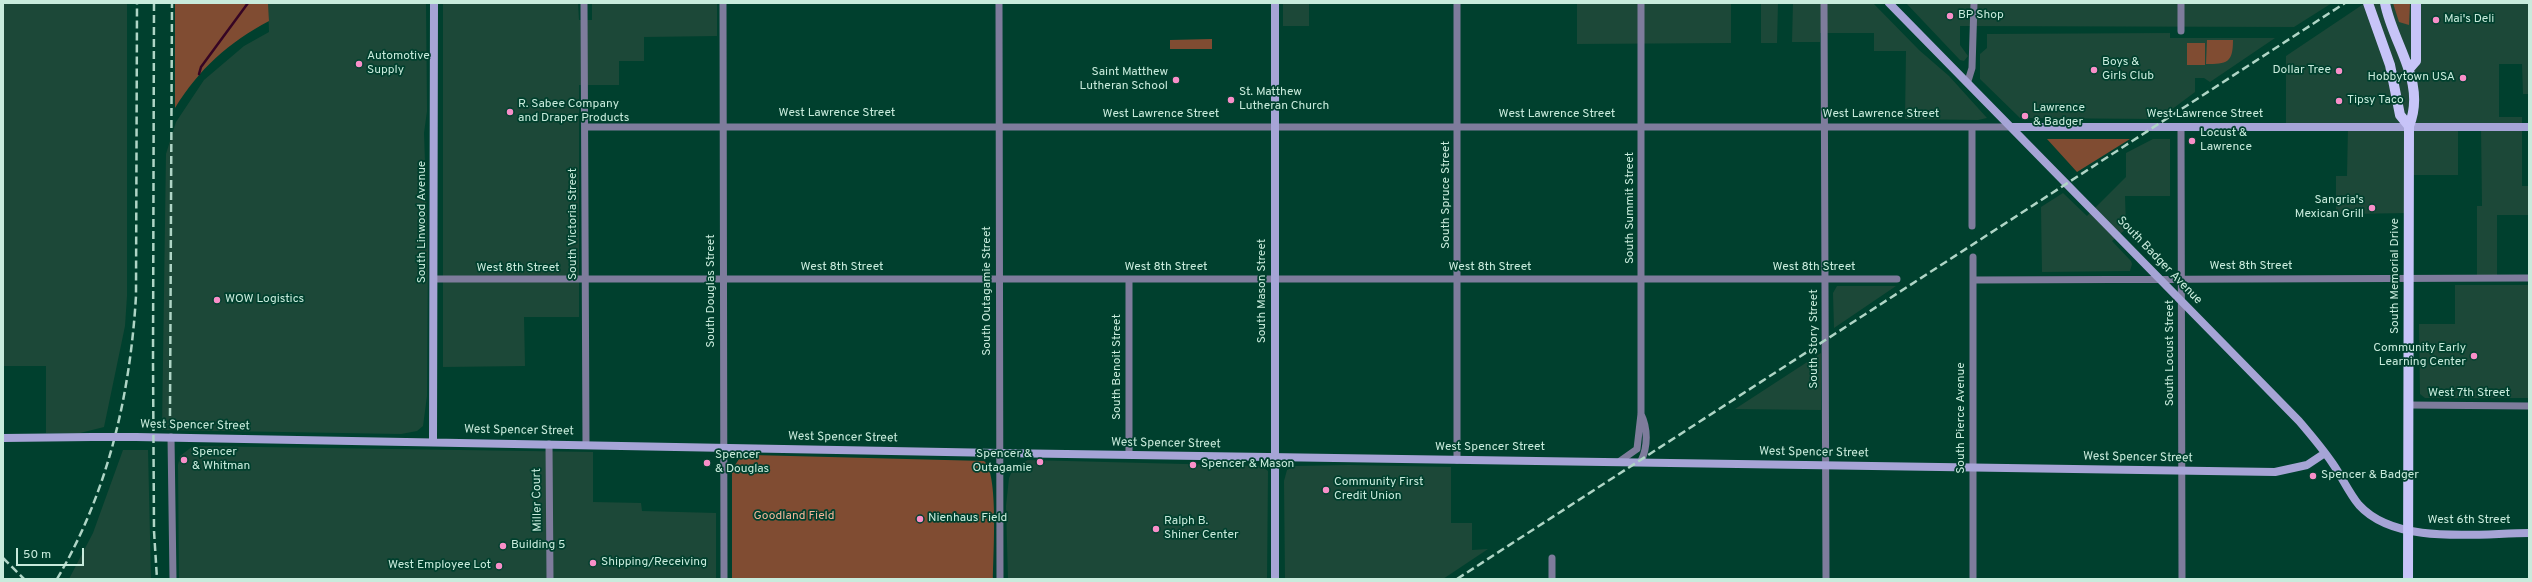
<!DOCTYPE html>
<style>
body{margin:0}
#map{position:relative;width:2532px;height:582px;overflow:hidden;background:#00402e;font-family:Overpass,sans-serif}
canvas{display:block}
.frame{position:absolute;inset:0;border:4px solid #c8ebdc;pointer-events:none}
.scale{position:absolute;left:16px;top:548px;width:68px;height:18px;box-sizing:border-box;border:2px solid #c8ebdc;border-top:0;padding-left:5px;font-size:12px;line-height:14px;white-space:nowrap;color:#c8ebdc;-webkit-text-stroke:3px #00402e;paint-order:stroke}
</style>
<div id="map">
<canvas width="2532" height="582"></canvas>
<div class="frame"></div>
<div class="scale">50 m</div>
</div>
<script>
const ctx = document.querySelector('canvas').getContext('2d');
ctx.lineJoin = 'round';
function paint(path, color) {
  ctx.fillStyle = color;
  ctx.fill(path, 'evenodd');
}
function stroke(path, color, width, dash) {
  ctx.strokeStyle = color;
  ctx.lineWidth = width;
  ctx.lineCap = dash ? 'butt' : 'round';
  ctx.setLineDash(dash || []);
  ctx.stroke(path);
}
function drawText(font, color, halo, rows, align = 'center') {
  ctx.font = font + ' Overpass,sans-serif';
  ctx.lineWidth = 3.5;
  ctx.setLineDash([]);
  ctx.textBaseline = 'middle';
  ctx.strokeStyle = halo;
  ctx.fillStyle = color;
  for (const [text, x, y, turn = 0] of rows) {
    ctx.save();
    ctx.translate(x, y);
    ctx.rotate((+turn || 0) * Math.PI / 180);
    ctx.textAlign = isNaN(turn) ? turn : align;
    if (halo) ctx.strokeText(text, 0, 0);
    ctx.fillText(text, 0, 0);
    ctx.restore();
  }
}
const built = new Path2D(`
 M3,3H127V296L125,326L104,427L80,433H46V366H3Z
 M268,3H426L427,111L424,133L428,250L427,396L423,426L417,431L401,434L162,430L166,154L176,122L204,80L244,46L269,32Z
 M443,3H578L579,20H592V3H717V36L644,37V61H619V85H579V317H524L525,366L443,367Z
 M1283,3H1309V26H1283Z
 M1577,3H1731V43L1577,44Z
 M1761,3H1778L1777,43H1761Z
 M1793,3H1873L1919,50L1949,76L1987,118L1978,120L1905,119L1906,51H1874V33H1820V42H1792Z
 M1906,3H2332L2294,27L1960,26V45L1968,56L1964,61L1960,60Z
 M2365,3H2529V94H2523L2522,64H2499V117H2522V186H2529V215H2497V278H2477V206H2482L2481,127H2458V175H2409V213L2347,214H2336V176H2347L2348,127H2286V56Z
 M2170,33V38H2275L2210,82L2204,78H2195V92L2159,119L2020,118L1980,79V54L1987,48V34Z
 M2153,139H2170V196H2125L2126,229L2112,241L2131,261L2132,264L2130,271L2042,272L2041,207L2063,193L2087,216L2126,177V153Z
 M2455,285H2529V398H2425L2420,394L2419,324H2455Z
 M1837,286H1896L1834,328L1833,293Z
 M1821,353V410L1735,409Z
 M193,446L593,452V502L641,503L642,511L716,513V579H179L178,465L180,456Z
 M123,450H148L151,579H69L93,533Z
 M1028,460L1262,466L1268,471L1267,579H1008L1006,506L1009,478L1014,467Z
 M1349,465L1451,467V523H1472V550L1488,549L1443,579H1285L1284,481L1287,470L1296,466Z`);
const green = new Path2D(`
 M175,3H268L269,21C229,42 199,69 175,108Z
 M2393,3H2410L2409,25L2399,22Z
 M1212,39V49H1170V40Z
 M2207,40H2233C2233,63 2227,64 2206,64Z
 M2187,43H2205V65H2187Z
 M2047,139H2130L2077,172Z
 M752,455L984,461C999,472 993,558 993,579H732V470L739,459Z`);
const stream = new Path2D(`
 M199,74L201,67L248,3`);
const street = new Path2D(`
 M584,3L586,445
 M723,3L724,579
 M999,3L1000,579
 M1457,3V460
 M1824,3L1826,579
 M2181,31V3
 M1968,81L1972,68L1974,3
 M585,127H2012
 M1972,127V226
 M2181,127L2182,579
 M435,279H1897
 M1129,279V455
 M1973,280L2529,278
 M2409,405L2529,406
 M171,437L173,579
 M549,444L550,579
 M1620,461L1637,449L1641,414V3
 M1641,461C1648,447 1648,428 1641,414
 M1552,558V579
 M1973,579V257`);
const secondary = new Path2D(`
 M1275,3V579
 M1889,3L2299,421C2311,435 2323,449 2333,464C2342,477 2349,493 2359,505C2396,546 2479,533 2529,533
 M2012,127H2529
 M136,437L999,453L2275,472L2307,465L2325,453
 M3,438L92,437
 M433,442L434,3`);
const primary = new Path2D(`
 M2368,3L2390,65L2400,115L2409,126
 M2385,3C2393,45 2427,82 2409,126L2408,579
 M2409,69L2416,61V3`);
const rail = new Path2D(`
 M154,3L153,361L154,531L157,579
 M170,416L172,3
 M3,558L24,579
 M57,579C108,492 130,396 136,296L137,3
 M1457,579L2345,3`);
const secondaryBridge = new Path2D(`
 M92,437H136`);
const markers = [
 [1950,16,4,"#f98fc9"],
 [2436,20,4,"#f98fc9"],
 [359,64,4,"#f98fc9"],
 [2094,70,4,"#f98fc9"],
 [2339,71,4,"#f98fc9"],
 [2463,78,4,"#f98fc9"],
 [1176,80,4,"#f98fc9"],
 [1231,100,4,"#f98fc9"],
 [2339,101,4,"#f98fc9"],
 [510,112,4,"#f98fc9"],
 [2025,116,4,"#f98fc9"],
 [2192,141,4,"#f98fc9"],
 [2372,208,4,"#f98fc9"],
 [217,300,4,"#f98fc9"],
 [2474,356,4,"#f98fc9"],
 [184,460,4,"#f98fc9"],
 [1040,462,4,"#f98fc9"],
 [707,463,4,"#f98fc9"],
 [1193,465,4,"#f98fc9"],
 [2313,476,4,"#f98fc9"],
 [1326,490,4,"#f98fc9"],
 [920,519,4,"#f98fc9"],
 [1156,529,4,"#f98fc9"],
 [503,546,4,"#f98fc9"],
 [593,563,4,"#f98fc9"],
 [499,566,4,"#f98fc9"]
];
const poiNames = [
 ["BP Shop",1958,16],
 ["Mai's Deli",2444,20],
 ["Automotive",367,57],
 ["Supply",367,71],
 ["Boys &",2102,63],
 ["Girls Club",2102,77],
 ["Dollar Tree",2331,71,"right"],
 ["Saint Matthew",1168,73,"right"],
 ["Lutheran School",1168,87,"right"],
 ["Hobbytown USA",2455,78,"right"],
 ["St. Matthew",1239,93],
 ["Lutheran Church",1239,107],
 ["Tipsy Taco",2347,101],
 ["R. Sabee Company",518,105],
 ["and Draper Products",518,119],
 ["Lawrence",2033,109],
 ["& Badger",2033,123],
 ["Locust &",2200,134],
 ["Lawrence",2200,148],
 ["Sangria's",2364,201,"right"],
 ["Mexican Grill",2364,215,"right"],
 ["WOW Logistics",225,300],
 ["Community Early",2466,349,"right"],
 ["Learning Center",2466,363,"right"],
 ["Spencer",192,453],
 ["& Whitman",192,467],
 ["Spencer &",1032,455,"right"],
 ["Outagamie",1032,469,"right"],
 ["Spencer",715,456],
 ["& Douglas",715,470],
 ["Spencer & Mason",1201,465],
 ["Spencer & Badger",2321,476],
 ["Community First",1334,483],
 ["Credit Union",1334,497],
 ["Nienhaus Field",928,519],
 ["Ralph B.",1164,522],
 ["Shiner Center",1164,536],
 ["Building 5",511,546],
 ["Shipping/Receiving",601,563],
 ["West Employee Lot",491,566,"right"]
];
const streetNames = [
 ["West Lawrence Street",837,114],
 ["West Lawrence Street",1161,115],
 ["West Lawrence Street",1557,115],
 ["West Lawrence Street",1881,115],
 ["West Lawrence Street",2205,115],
 ["South Spruce Street",1447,195,-90],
 ["South Summit Street",1631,208,-90],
 ["South Linwood Avenue",423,222,-90],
 ["South Victoria Street",574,224,-90],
 ["South Badger Avenue",2159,261,46],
 ["West 8th Street",2251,267],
 ["West 8th Street",842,268],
 ["West 8th Street",1166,268],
 ["West 8th Street",1490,268],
 ["West 8th Street",1814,268],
 ["West 8th Street",518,269],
 ["South Memorial Drive",2396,276,-90],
 ["South Douglas Street",712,291,-90],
 ["South Outagamie Street",988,291,-90],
 ["South Mason Street",1263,291,-90],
 ["South Story Street",1815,339,-90],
 ["South Locust Street",2171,353,-90],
 ["South Benoit Street",1118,367,-90],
 ["West 7th Street",2469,394],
 ["South Pierce Avenue",1962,418,-90],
 ["West Spencer Street",195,426,1],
 ["West Spencer Street",519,431,1],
 ["West Spencer Street",843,438,1],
 ["West Spencer Street",1166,444,1],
 ["West Spencer Street",1490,448],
 ["West Spencer Street",1814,453,1],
 ["West Spencer Street",2138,458,1],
 ["Miller Court",538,500,-91],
 ["West 6th Street",2469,521]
];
const parkNames = [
 ["Goodland Field",794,517]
];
paint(built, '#1c4838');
paint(green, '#804c32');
stroke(stream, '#360524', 2.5);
stroke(street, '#7e7c9c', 7);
stroke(secondary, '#a6a4d6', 8);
stroke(primary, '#c7c4f8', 10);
stroke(rail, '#afd5c6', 2.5, [8, 4]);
stroke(secondaryBridge, '#a6a4d6', 8);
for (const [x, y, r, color] of markers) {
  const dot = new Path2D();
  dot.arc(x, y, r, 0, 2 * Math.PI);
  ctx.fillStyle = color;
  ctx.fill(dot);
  stroke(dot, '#00402e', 1.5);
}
drawText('12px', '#c8ebdc', '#00402e', poiNames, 'left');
drawText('12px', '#c8ebdc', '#00402e', streetNames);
drawText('12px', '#f2b598', '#00402e', parkNames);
</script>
